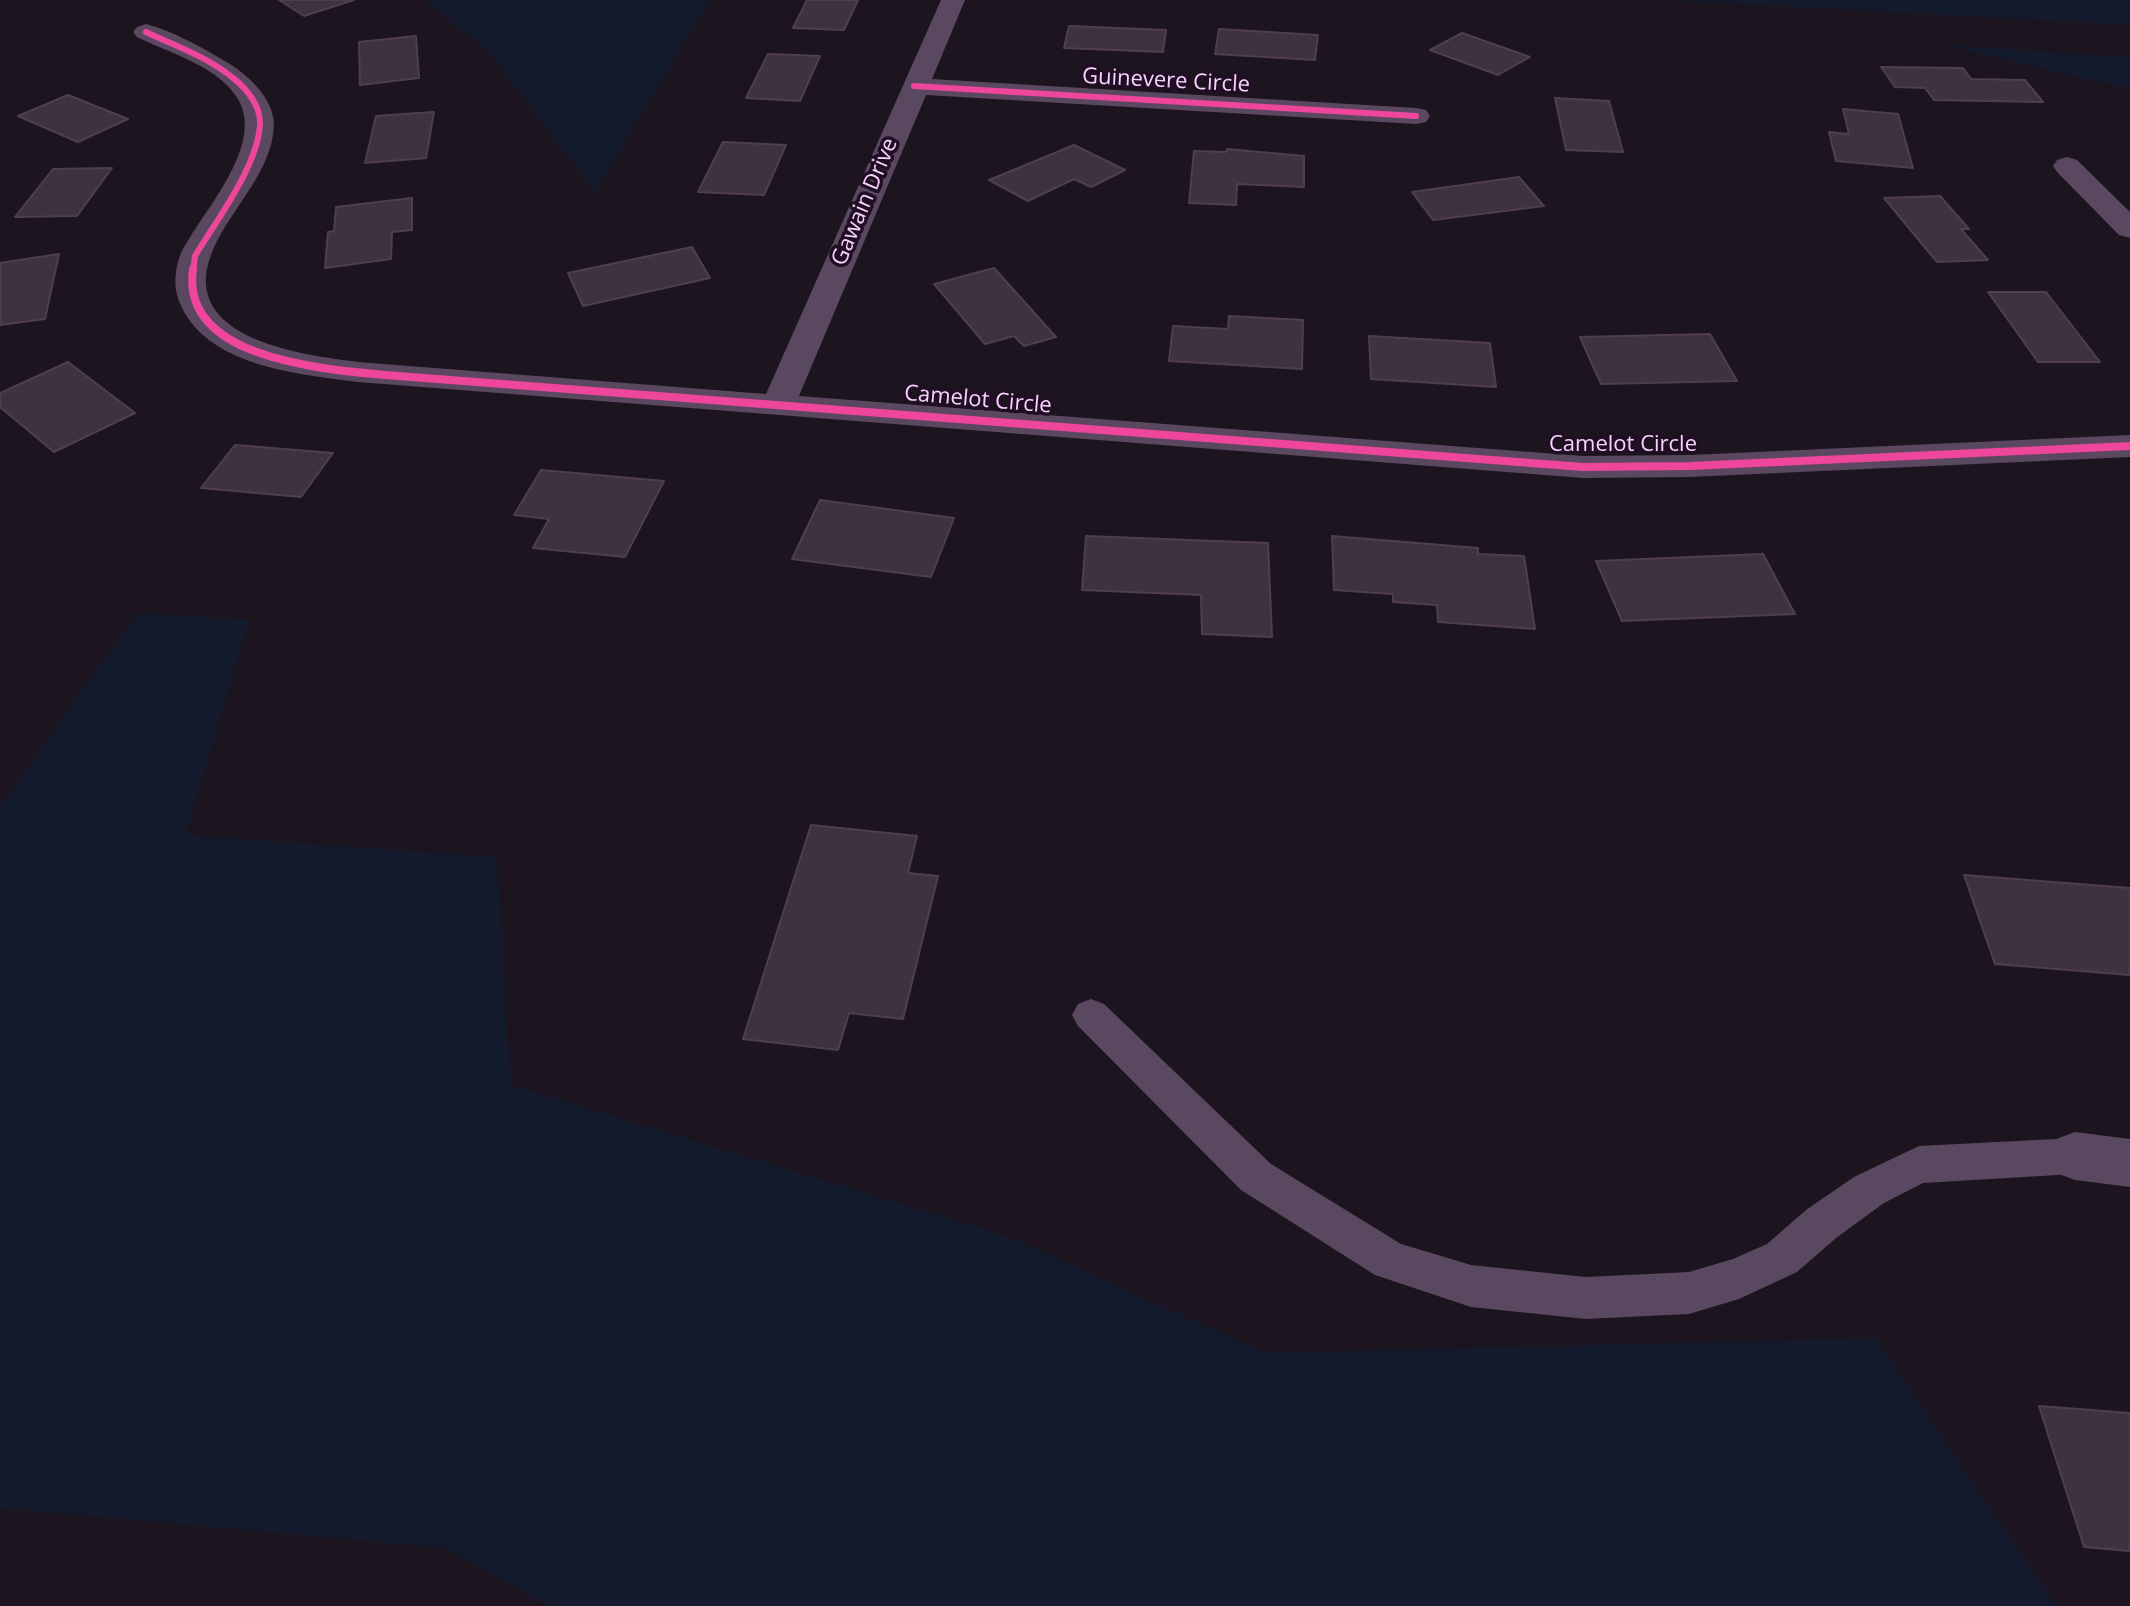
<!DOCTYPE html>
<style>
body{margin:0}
canvas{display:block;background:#1c141e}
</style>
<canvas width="2130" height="1606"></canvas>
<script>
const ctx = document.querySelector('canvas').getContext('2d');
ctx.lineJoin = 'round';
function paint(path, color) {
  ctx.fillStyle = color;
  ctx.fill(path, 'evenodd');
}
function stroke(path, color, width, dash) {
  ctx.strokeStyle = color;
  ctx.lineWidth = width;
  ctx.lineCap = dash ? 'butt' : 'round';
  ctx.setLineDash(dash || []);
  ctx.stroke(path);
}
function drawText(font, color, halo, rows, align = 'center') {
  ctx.font = font + ' "Open Sans",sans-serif';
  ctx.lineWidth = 7;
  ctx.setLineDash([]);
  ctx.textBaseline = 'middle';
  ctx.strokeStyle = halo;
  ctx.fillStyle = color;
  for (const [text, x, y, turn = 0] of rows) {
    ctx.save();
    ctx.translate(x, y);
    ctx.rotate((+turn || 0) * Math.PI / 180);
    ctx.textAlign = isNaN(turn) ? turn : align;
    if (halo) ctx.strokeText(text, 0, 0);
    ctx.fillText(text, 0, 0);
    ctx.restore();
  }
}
const green = new Path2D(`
 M425,0H710L595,192L488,51Z
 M1669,0H2130V25Z
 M1943,45L2130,57V89Z
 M137,613L249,620L186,835L497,857L511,1085L1007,1236L1265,1353L1876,1338L2057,1606H547L446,1548L0,1508V806Z`);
const building = new Path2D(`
 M279,0H354L304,16Z
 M807,0H858L844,30L793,28Z
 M1069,26L1166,30L1163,52L1064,48Z
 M1219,29L1318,35L1315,60L1215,54Z
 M1462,33L1530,57L1498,75L1430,50Z
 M416,36L419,78L360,85L359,42Z
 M768,54L820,56L800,101L746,98Z
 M1881,67L1963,68L1971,79L2025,80L2043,102L1934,100L1925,88L1895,87Z
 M68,95L128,119L78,142L18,116Z
 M1555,98L1609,101L1623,152L1566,150Z
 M1843,109L1898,114L1913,168L1836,161L1829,132L1849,134Z
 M434,112L426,158L365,163L376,116Z
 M723,142L786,145L764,195L698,192Z
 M1074,145L1125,170L1091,187L1074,179L1028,201L989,180Z
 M1227,149L1304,156V187L1237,184L1236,205L1189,203L1194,151L1226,152Z
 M112,168L77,216L15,217L53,169Z
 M1519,177L1544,206L1433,220L1412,192Z
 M1940,196L1969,229H1961L1988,260L1937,262L1884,198Z
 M412,198V230L392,232L391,259L325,268L328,232L334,231L336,207Z
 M692,247L710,278L583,306L568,273Z
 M59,254L45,319L0,325V263Z
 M994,268L1056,337L1024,346L1014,336L985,344L934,284Z
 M1988,292H2046L2100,362H2038Z
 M1229,316L1303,320L1302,369L1169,361L1173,326L1228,329Z
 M1710,334L1737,381L1601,384L1580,337Z
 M1369,336L1490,343L1496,387L1371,379Z
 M68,362L135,413L54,452L0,407V393Z
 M235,445L333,453L301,497L201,488Z
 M541,470L664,481L625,557L533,548L549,519L514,515Z
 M820,500L954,518L931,577L792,559Z
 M1086,536L1268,543L1272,637L1202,634L1201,595L1082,590Z
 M1332,536L1478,548V554L1524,556L1535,629L1438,622L1437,605L1393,602V594L1334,590Z
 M1763,554L1795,614L1622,621L1596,561Z
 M811,825L917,836L908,873L938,876L903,1019L849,1013L838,1050L743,1039Z
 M1964,875L2130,888V975L1995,964Z
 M2039,1406L2130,1413V1551L2084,1547Z`);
const service = new Path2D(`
 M1091,999L1104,1004L1271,1164L1401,1244L1471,1265L1586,1277L1689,1272L1733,1259L1767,1244L1806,1210L1854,1177L1919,1146L2075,1138L2089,1143L2095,1156L2089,1169L2075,1174L1923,1183L1884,1203L1836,1238L1797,1272L1739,1299L1689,1314L1586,1319L1471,1307L1375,1275L1241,1190L1078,1026L1072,1015L1078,1004Z`);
const minor = new Path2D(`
 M941,0H965L932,79L1416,108L1426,110L1430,116L1426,122L1416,124L926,95L799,396L1583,456L1690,455L2130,435V457L1690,477L1583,478L358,382C297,374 204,366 179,301C173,287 175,267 181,253C201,213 264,148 239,101C221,67 169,53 137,37L133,32L137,27L146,24C172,31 200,46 223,60C245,72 274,97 274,125C272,175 227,211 211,255C179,339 303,355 358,362L766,394Z
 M2067,157L2077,160L2130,212V238L2119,235L2057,172L2053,166L2057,160Z
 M2075,1132L2130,1139V1187L2075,1180L2056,1173L2049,1156L2056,1139Z`);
const cyclewayFar1 = new Path2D(`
 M146,32C175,46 208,57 233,78C246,88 261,106 260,124C258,166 216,221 195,256L193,271
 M914,86L1416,116`);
const cycleway = new Path2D(`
 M193,269C180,359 323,369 385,375L1583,467L1690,466L2130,446`);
const farStreetnames = [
 ["Guinevere Circle",1166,81,3],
 ["Gawain Drive",865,202,-67],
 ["Camelot Circle",978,400,5],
 ["Camelot Circle",1623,445]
];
paint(green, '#131a2b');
paint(building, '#3e3140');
stroke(building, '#4f3e51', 2);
paint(service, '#59485f');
paint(minor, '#59485f');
stroke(cyclewayFar1, '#ed469a', 6);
stroke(cycleway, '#ed469a', 8);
drawText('22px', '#f6d2fe', '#200f23', farStreetnames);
</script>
